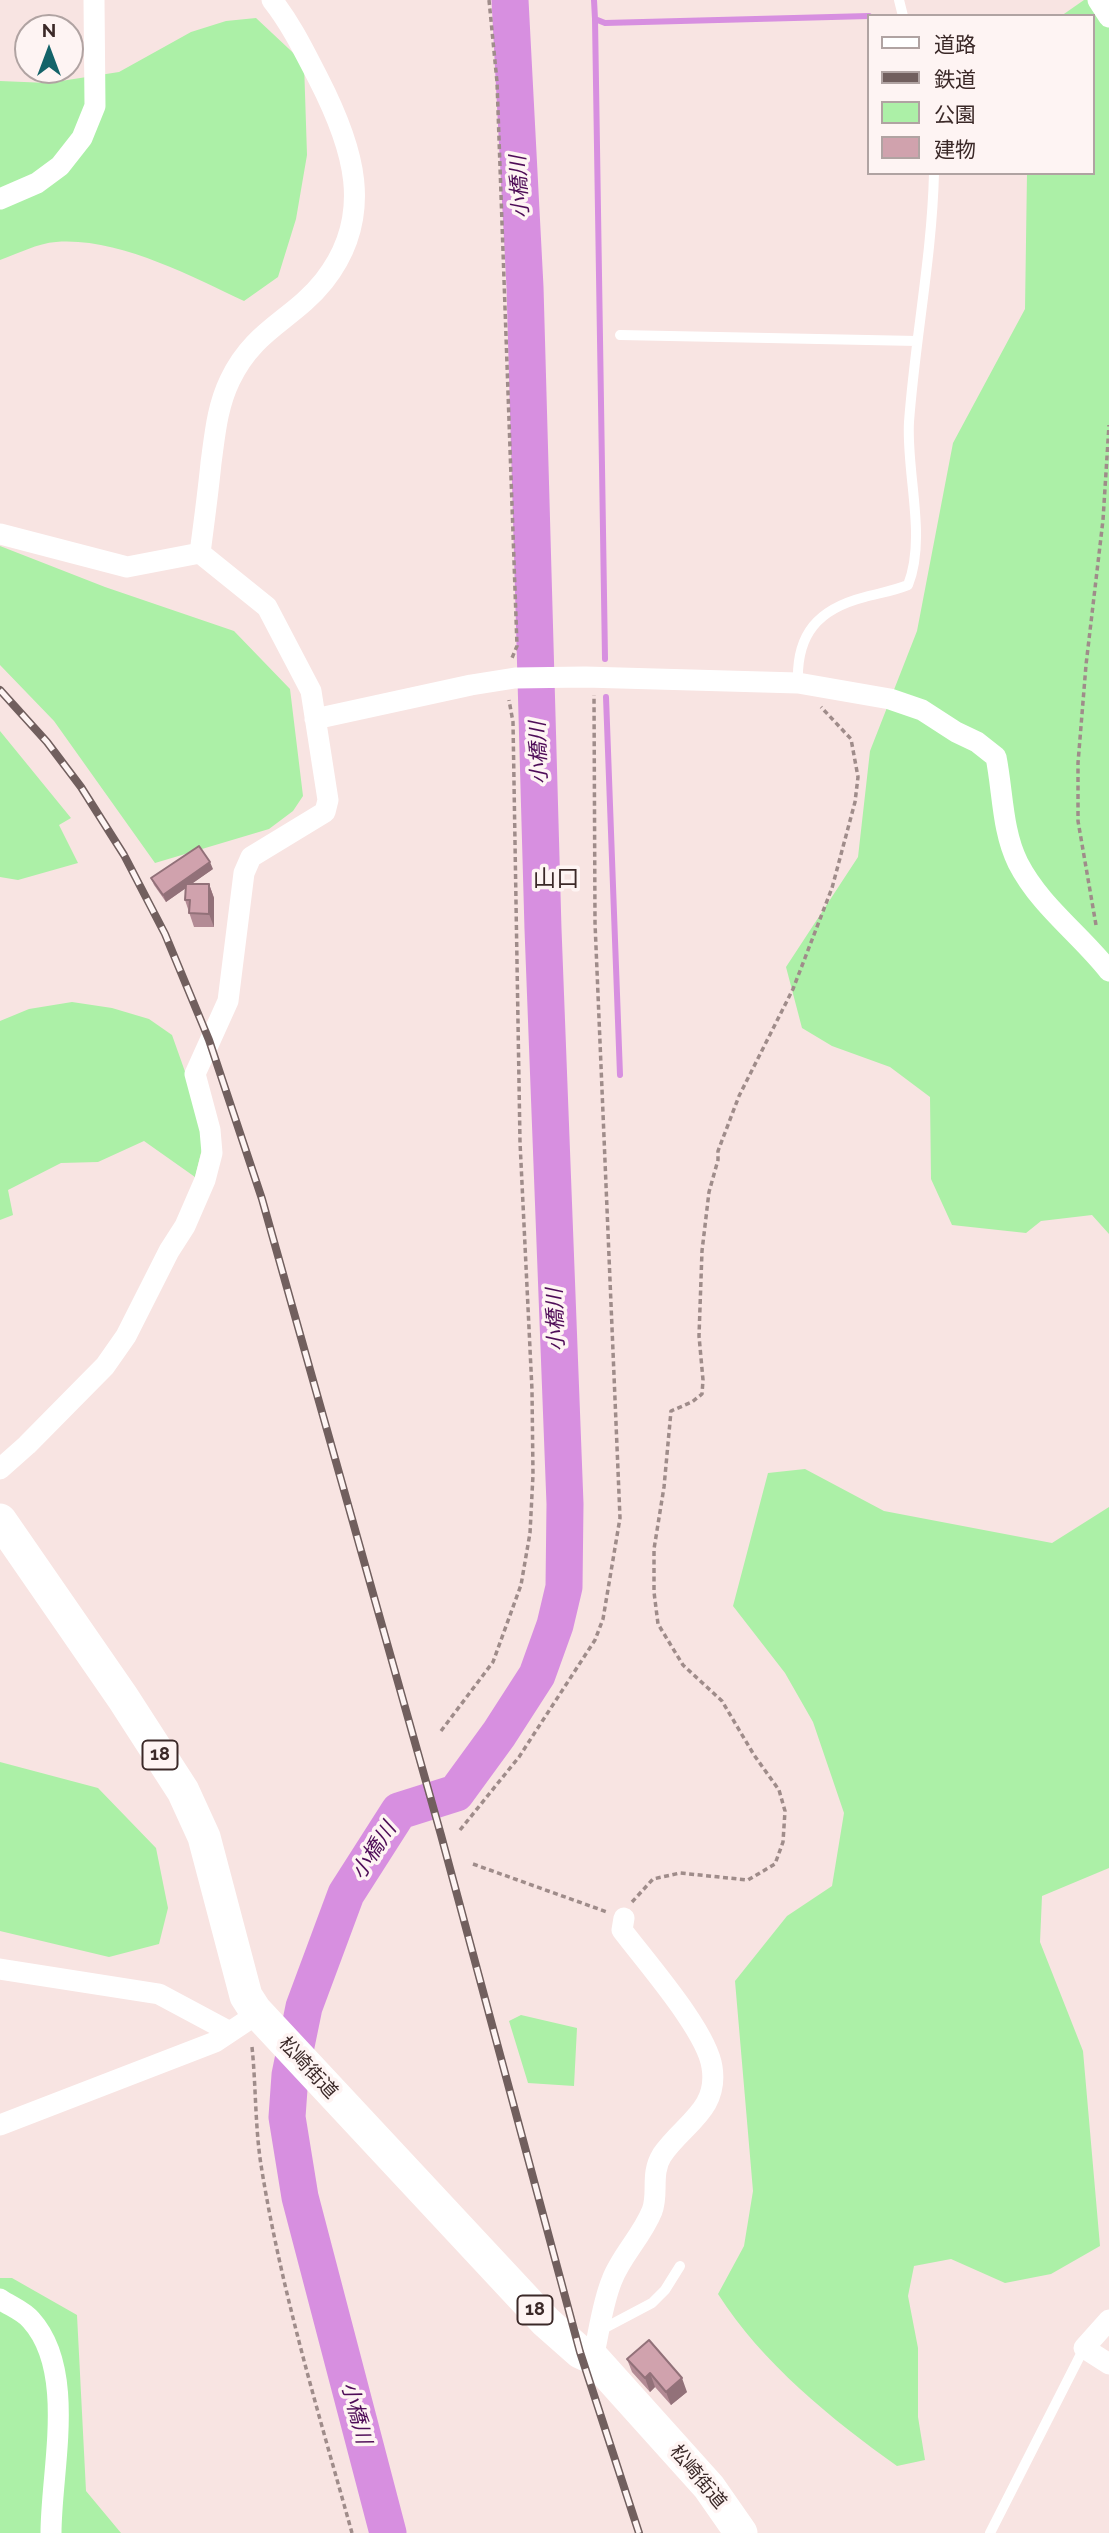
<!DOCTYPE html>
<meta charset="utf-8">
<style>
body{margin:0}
#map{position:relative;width:1109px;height:2533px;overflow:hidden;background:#f8e4e2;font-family:Raleway,"Noto Sans JP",sans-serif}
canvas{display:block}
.legend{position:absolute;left:867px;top:14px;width:228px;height:161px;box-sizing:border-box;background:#fef4f3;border:2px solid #b0a3a2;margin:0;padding:9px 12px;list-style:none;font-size:21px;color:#3b2928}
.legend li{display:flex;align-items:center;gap:14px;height:35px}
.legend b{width:35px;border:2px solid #b0a3a2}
.north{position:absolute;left:14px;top:14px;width:70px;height:70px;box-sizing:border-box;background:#fef4f3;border:2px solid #b0a3a2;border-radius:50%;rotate:0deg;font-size:19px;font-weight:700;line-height:28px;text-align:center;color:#3b2928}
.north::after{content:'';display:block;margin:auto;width:24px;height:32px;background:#146369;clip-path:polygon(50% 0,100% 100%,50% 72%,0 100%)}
</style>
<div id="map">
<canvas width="1109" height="2533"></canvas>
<ul class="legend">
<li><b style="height:9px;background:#fff"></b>道路</li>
<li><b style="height:9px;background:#715f5e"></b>鉄道</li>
<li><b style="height:19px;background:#acf0a7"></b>公園</li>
<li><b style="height:19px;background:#d0a2ad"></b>建物</li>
</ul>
<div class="north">N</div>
</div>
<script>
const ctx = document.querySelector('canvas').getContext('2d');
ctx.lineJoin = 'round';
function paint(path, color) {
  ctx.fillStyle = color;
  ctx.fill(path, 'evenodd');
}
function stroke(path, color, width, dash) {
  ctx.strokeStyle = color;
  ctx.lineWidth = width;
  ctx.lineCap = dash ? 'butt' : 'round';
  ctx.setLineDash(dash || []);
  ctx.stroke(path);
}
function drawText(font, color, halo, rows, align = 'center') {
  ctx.font = font + ' Raleway,"Noto Sans JP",sans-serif';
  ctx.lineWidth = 7;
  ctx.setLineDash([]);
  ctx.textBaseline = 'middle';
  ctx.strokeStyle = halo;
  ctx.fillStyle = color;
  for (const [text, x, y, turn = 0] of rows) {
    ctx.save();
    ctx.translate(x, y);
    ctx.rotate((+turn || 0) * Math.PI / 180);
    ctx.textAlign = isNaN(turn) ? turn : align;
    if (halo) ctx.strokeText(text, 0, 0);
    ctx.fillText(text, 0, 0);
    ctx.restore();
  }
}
const green = new Path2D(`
 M1084,0H1109V1234L1092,1215L1041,1221L1026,1233L952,1225L931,1179L930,1097L890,1067L832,1046L802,1028L786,967L858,857L870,751L917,631L953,443L1025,309L1027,173H1093V16H1061Z
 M256,18L304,63L307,155L296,219L278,277L244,301C191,276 117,237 56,242C38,243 17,254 0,260V81L48,83L119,72L191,32L226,21Z
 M0,546L105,587L234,631L290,689L303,796L293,811L269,829L155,863L54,721L0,665Z
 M0,731L71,818L59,825L78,863L18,880L0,877Z
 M72,1002L112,1008L149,1019L172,1035L199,1111L204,1141L195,1177L144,1141L98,1162L61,1163L8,1190L13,1215L0,1220V1021L29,1009Z
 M805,1469L884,1511L1052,1543L1109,1507V1868L1042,1896L1040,1942L1083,2051L1100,2246L1051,2274L1005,2283L951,2259L914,2266L908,2296L918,2348V2417L925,2460L897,2466C831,2419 762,2363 718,2294L744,2246L753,2191L735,1981L787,1916L832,1886L844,1813L813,1722L785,1673L733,1606L768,1473Z
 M0,1762L98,1788L156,1848L168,1908L159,1944L109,1957L0,1931Z
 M521,2015L577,2028L574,2086L528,2083L509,2021Z
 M0,2278H12L77,2315L86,2491L121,2533H0Z`);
const stream = new Path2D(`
 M594,0L595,19L605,23L869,16
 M595,19L605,659
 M606,697L620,1075`);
const river = new Path2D(`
 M388,2533L300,2197L287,2117L290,2075L304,2007L346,1894L399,1811L456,1793L499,1734L537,1675L555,1625L564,1587L565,1504L543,929L525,287L510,0`);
const path = new Path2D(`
 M489,0L497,82L517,646L512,658
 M1096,925L1078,821V763L1086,665L1103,520L1109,425
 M441,1731L493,1662L521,1585L530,1533L533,1475L532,1390L520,1142L513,722L509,700
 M460,1830L519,1757L595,1640L603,1619L620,1518L595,923L594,695
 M473,1864L607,1912
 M632,1902L653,1879L680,1873L748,1880L775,1864L783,1842L785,1811L779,1790L754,1755L722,1701L683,1665L658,1624L654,1592V1549L664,1487L671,1411L692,1402L702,1394L703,1380L699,1336L702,1251L709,1192L718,1160V1151L739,1096L793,989L832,888L855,802L858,777L851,739L821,707
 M252,2047C256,2086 255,2126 261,2165C281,2290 318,2411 352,2533`);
const lane = new Path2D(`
 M899,0L903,16
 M620,335L917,341
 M798,683C796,634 818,609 865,597C880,593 893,591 908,585C927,537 906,473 909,422C915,339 932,257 934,173
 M599,2331L652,2303L665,2290L680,2266
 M990,2533L1084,2348`);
const street = new Path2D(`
 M1098,0L1109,17
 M0,199L37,183L60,166L82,138L95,106L94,0
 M0,534L127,567L200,553
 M200,553C204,523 208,493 211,463C215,434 217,407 230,380C254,329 293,320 324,281C376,215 353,146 318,78C304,51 291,24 272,0
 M315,719L471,685L515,678L585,677L798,683L890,699L922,710L956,732L977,742L996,757C1003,792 1002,831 1018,863C1040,906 1080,934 1109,971
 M0,1469L27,1445L105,1366L126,1336L169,1251L185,1226L205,1180L212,1153L210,1130L195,1074L228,1001L244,873L251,857L325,812L328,800L311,691L267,607L200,553
 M0,1969L159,1994L230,2032
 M0,2125L215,2042L251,2018L255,2010
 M0,2299C10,2306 24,2311 31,2320C77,2371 51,2470 51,2533
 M1109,2320L1084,2348L1109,2364
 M593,2358C599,2333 602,2304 612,2280C621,2256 642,2236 652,2211C659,2194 650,2174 662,2155C683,2124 719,2110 712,2067C707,2031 646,1962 622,1930L624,1918`);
const primary = new Path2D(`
 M0,1520L123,1698L183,1791L204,1837L246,1996L255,2010L546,2322L580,2352L593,2358L709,2487L741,2533`);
const rail = new Path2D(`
 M0,690L47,742L81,787L124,855L165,934L209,1040L262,1199L441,1835L580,2352L639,2533`);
const wall = new Path2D(`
 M213,869L191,884H209L214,898V927H194L185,900L186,888L166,902L154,885L151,878Z
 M627,2359L687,2392L671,2405L655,2387L650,2392L632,2372Z`);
const shadedWall = new Path2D(`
 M210,862L213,869L166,902L163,895Z
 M209,884L214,898V927L209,914Z
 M650,2373L655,2387L650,2392L645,2378Z
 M682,2378L687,2392L671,2405L666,2392Z`);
const building = new Path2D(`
 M199,846L210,862L163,895L151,878Z
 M186,884H209V914L189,913L190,900H185Z
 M649,2340L682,2378L666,2392L650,2373L645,2378L627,2359Z`);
const shields = [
 [160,1755,35],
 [535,2310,35]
];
const shieldNames = [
 ["18",160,1755],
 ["18",535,2310]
];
const streetNames = [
 ["松崎街道",308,2068,47],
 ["松崎街道",698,2477,50]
];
const waterNames = [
 ["小橋川",520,187,-93],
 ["小橋川",539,753,-92],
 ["小橋川",556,1320,-92],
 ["小橋川",374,1851,-57],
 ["小橋川",356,2413,75]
];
const quarterNames = [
 ["山口",556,879]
];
paint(green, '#acf0a7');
stroke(stream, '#d78fe0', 6);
stroke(river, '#d78fe0', 37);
stroke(path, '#9f8c8a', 3.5, [5, 3.5]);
stroke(lane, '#fff', 10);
stroke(street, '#fff', 21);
stroke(primary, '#fff', 33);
stroke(rail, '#715f5e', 8);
stroke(rail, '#fef4f3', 5, [16]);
paint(wall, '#b38b95');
paint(shadedWall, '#927179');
paint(building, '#d0a2ad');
stroke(building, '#927179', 2);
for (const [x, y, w] of shields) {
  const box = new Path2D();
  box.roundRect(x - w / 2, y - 14.5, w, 29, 5);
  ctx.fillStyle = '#fef4f3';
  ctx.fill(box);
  stroke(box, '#3b2928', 2);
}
drawText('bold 18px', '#3b2928', null, shieldNames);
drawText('19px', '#3b2928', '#fef4f3', streetNames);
drawText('italic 21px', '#4e0c57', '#fef4f3', waterNames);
drawText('23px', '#3b2928', '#fef4f3', quarterNames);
</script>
